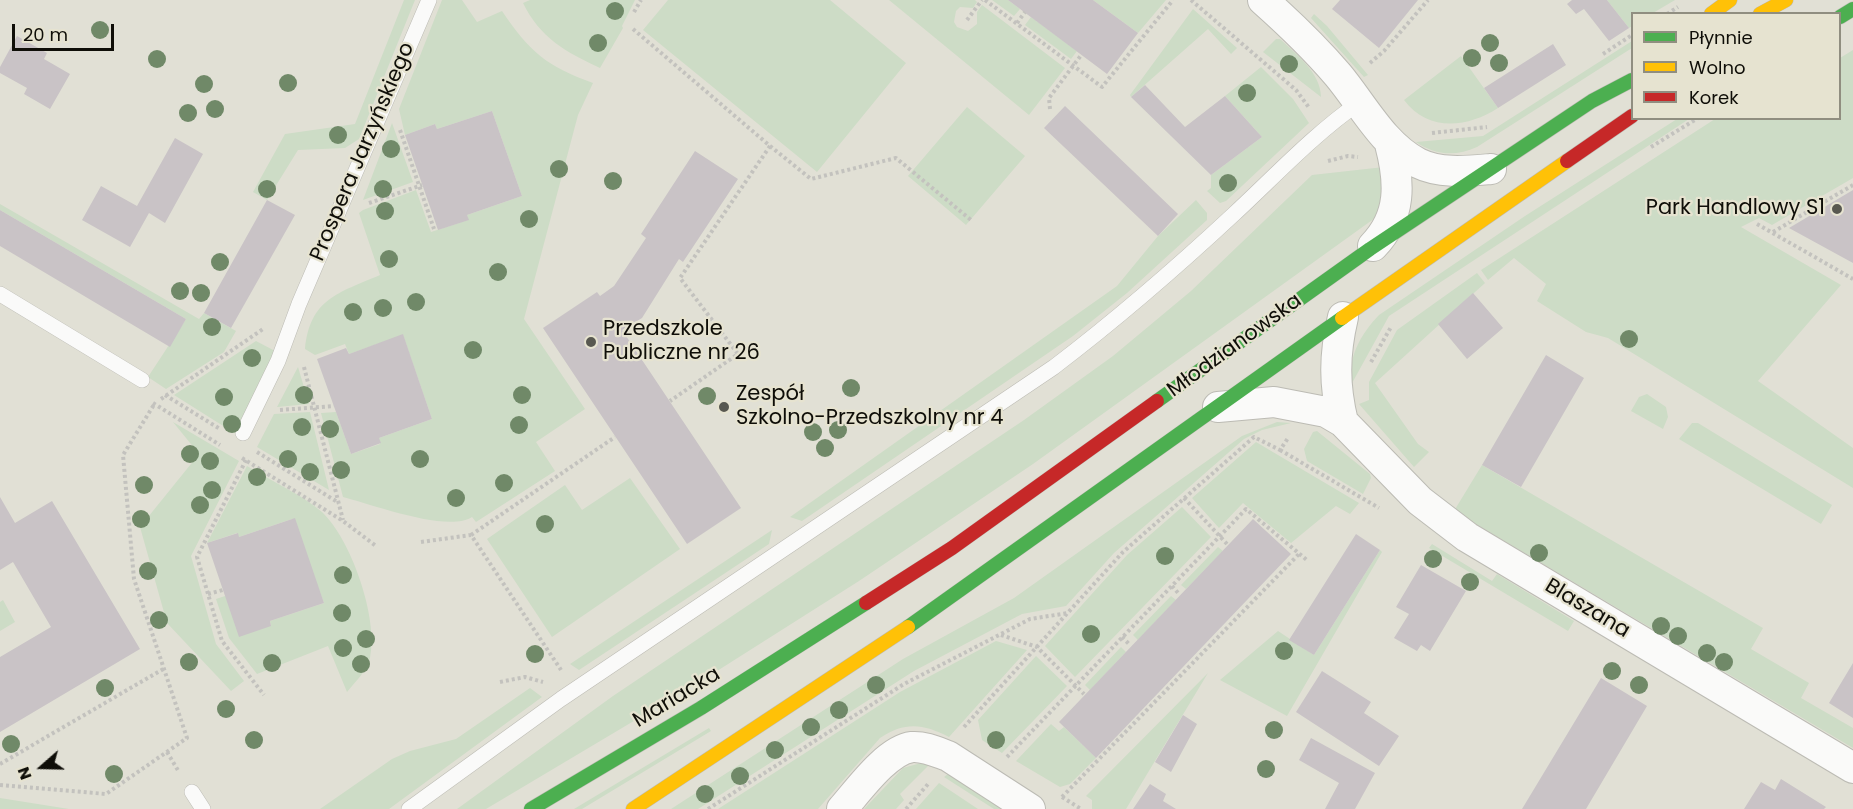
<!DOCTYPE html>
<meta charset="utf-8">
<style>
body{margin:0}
#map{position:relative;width:1853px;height:809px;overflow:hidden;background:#e1e0d5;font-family:Poppins,sans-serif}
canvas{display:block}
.legend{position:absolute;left:1631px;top:12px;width:210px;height:108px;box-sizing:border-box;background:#e6e3d0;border:2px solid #908e80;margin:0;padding:8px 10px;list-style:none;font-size:18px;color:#0f0e08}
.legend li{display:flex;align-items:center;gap:12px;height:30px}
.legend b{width:30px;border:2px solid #908e80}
.north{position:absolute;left:12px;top:737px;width:60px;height:60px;-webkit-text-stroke:4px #e6e3d0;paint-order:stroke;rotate:250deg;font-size:16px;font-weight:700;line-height:24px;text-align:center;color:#0f0e08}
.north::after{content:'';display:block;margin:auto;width:21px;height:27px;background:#0f0e08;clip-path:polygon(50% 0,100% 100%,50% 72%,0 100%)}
.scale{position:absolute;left:12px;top:24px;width:102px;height:27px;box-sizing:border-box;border:3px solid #0f0e08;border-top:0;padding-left:8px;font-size:18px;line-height:21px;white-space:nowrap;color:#0f0e08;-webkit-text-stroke:4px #e6e3d0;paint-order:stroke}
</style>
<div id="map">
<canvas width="1853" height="809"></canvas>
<ul class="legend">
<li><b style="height:8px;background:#4caf50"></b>Płynnie</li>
<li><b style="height:8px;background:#ffc107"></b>Wolno</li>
<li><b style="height:8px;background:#c62828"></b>Korek</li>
</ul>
<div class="north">N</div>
<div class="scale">20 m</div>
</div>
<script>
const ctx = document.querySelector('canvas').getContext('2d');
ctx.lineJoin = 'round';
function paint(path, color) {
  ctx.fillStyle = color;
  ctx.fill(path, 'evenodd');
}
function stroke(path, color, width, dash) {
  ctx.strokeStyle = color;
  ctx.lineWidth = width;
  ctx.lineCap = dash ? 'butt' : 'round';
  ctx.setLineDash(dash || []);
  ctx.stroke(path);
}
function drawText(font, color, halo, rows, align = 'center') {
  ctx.font = font + ' Poppins,sans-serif';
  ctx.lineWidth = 4.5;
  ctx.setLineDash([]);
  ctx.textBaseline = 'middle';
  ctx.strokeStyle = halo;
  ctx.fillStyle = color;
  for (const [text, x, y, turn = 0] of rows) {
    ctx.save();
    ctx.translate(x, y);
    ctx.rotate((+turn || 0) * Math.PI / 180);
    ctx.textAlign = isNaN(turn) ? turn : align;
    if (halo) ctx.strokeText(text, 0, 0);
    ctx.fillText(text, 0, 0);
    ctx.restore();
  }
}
const green = new Path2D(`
 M404,0H415L359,139L345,148L298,150L267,200L253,192L285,134L355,124Z
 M442,0H462L477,22L502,11C530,52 546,66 593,83L578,115L524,319L585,409L536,442L555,471L476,522L472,517C447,533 371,504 343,497L321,413L336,412L351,454L380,444L379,438L432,419L403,335L349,354L345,344L315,355L305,349C310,299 338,293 380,275L359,213L363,210L416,190L431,232L468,220L467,215L522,196L492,111L437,129L435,124L405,135L399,109Z
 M530,0H635L622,26L623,28L600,68C566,52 540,38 523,3Z
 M668,0H830L906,63L817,172L643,30Z
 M889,0H975L977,2L973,8L960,7L956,11L954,22L957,27L968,31L977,24V12L982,5L1065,68L1029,115Z
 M992,0H1008L1020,9L1014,16Z
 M1093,0H1166L1138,33Z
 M1607,0H1675L1653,13L1632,14V26L1629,28Z
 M1193,9L1237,48L1231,54L1208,29L1131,97L1130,95Z
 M1314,14L1327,26L1368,75L1364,77L1311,18Z
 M1031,17L1077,51L1071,59L1025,25Z
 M1276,39H1280C1296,54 1321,73 1321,97L1263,52Z
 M1632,41V48L1477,147C1455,157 1435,155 1416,142L1483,136Z
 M1853,50V178L1772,225L1759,218L1741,227L1841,285L1758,381L1853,448V488L1608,338L1586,332L1537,301L1546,284L1514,258L1488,280L1481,270L1715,119L1840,118V58Z
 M1461,56L1498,108C1467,128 1428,132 1404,100Z
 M1261,67L1293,99L1309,123L1226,201L1220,203L1207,191L1211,188V175L1262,137L1225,96Z
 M967,107L1025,156L966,225L908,176Z
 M1677,119H1689L1389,316L1351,385C1348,357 1360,335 1379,315L1525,216Z
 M392,123L413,182L363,200Z
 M1384,167L1385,203L1375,218L1033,464L859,581L706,678L486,809H457L613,696L1024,420L1113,356L1191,291L1312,175Z
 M1196,200L1207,213V220L1127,293L1073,336L802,521L790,517L1117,286L1158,236Z
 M0,204L199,319L204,313L236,331L224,352L166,389L148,377L186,319L0,210Z
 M1477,273L1485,283L1375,383L1418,444L1429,452L1414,467L1359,404L1369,400V382L1397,330Z
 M256,341L275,351L236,434L174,395Z
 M298,367L309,404L277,407Z
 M1647,394L1666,407L1668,417L1663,429L1631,411L1639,397Z
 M310,412L329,490L257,447L274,414Z
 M173,422L239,461L191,556L216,644L244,681L231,691L167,623L140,527L199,454Z
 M1277,422L1291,423L1262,430L1244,439L1114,553L1066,606L1022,614L914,671L698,809H671L903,659L1014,598L1242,436Z
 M1692,423H1698L1832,505L1821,524L1679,439Z
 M1317,431L1370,474L1371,478L1363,494L1307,461L1304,449L1313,432Z
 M1256,442L1359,503L1350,514L1336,506L1291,543L1243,503L1219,528L1192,498Z
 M1482,465L1763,628L1751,649L1809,683L1801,698L1853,728V748L1454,511Z
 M247,466C271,481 301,494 322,512C351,539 379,619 370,658C367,671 355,682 347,692L328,646L257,674L229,638L216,599L225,596L271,626L270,621L324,603L292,519L239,537L237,533L207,543Z
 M630,478L680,549L552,637L487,539L565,485L582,510Z
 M1182,507L1211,537L1075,677L1045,646L1127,555Z
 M772,530L769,544L579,670L570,664Z
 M1432,544L1492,581L1497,574L1574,621L1568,631L1429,548Z
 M1218,547L1223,551L1186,589L1181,585Z
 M1380,550L1382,552L1287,716L1220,680L1278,631L1314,655Z
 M1171,596L1176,600L1138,640L1133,635Z
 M3,600L15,622L0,631V602Z
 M996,641L1027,650L949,737C924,724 905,721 880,738L818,809H718L900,692Z
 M1121,647L1126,652L1090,690L1085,685Z
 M1036,656L1067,686L1002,753L982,740L978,720Z
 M1208,673L1126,809H1092V800L1086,796Z
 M530,688L542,697L389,809H320L392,759L410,751L456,739Z
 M1051,724L1059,731L1064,727L1096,758L1070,784L1060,787L1016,761Z
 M709,728L711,731L582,809H574Z
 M921,763L929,765L900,794L904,800L896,809H864L903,768Z
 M948,774L1003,809H994L944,777Z
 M939,783L978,809H916Z
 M0,798L69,809H0Z`);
const building = new Path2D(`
 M1008,0H1093L1138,33L1107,74Z
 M1340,0H1418L1379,48L1332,9Z
 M1572,0H1607L1629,28L1609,41L1584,9L1576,14L1567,4Z
 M17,36L47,53L44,59L70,74L50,109L24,94L27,88L0,73V67Z
 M1553,44L1566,65L1498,108L1484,88Z
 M1145,85L1185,127L1225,96L1262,137L1211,175L1131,97Z
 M1065,106L1178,214L1158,236L1044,128Z
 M492,111L522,196L467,215L469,220L438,230L405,135L435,124L437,129Z
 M175,138L203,154L165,223L149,213L130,247L82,220L101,186L137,206Z
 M695,151L738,179L683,262L679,259L642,318L622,330L741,508L687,544L543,328L597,292L600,296L614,286L646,238L641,234Z
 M1853,190V263L1789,228Z
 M267,200L295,215L231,328L204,313Z
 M0,210L186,319L170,347L0,246Z
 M1473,293L1503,328L1467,359L1438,324Z
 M403,334L432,419L379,438L381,443L351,454L317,359L346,348L349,354Z
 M1546,355L1584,378L1521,487L1482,465Z
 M0,497L15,523L52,501L140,649L0,732V657L51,627L13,562L0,570Z
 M295,518L324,603L270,621L271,626L239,637L207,543L238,533L239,537Z
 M1253,519L1291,554L1096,758L1059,722Z
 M1356,534L1380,550L1314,655L1289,640Z
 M1421,565L1466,591L1430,651L1421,645L1417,651L1394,638L1409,614L1396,607Z
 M1853,663V718L1829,703Z
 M1322,671L1371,702L1364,713L1399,736L1379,766L1296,712Z
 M1601,678L1647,706L1586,809H1522Z
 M1183,715L1197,724L1171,772L1155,762Z
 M1311,738L1375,773L1355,809H1325L1339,783L1299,760Z
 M1781,779L1826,807L1824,809H1744L1761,782L1775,790Z
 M1150,784L1166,794L1163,801L1176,809H1133Z`);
const path = new Path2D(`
 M985,0L1102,87L1173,0
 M1191,0L1296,90L1310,109
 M634,12L641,0
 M1667,14L1678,7
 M967,20L982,0
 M1017,23L1025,12
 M633,29L770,146L680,278L738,354L670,401
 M1603,54L1632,35
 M1370,63L1384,51L1428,0
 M1050,109L1049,98L1082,54
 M400,130L434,229
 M1432,133L1487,127
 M770,146L811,179L896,158L971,220
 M1651,147L1698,118
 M1328,161L1348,156L1358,157
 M369,203L422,185
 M1757,224L1853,279
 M1773,232L1853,185
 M1371,362L1391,327
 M304,367L343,520
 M165,395L220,429
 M161,399L263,329
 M153,403L220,445
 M280,410L334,406
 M1280,450L1379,508
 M257,452L339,503
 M242,458L343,521L376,546
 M246,460L197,557L222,641L264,695
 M1184,498L1227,544
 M471,535L615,437
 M421,542L471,535L561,670
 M1172,586L1179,594
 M208,594L223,590
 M1001,635L1037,647L1084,694
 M1122,637L1130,645
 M500,682L525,677L543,682
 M964,727L1123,552L1254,437L1280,450L1288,438
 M167,752L179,772
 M1007,757L1246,509L1308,561
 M0,764L165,668
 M0,785L106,794L187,738L134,579L123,455L155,403
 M1062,797L1299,554
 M1062,797L1081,809
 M708,809L904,684L1030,619L1068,613
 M906,809L929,783`);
const lane = new Path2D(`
 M0,294L142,380
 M243,433L278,361L299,304L429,0
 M192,792L203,809
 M409,809L561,699L1054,367C1117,319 1176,268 1234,214C1275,176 1314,134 1360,102`);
const street = new Path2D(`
 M1263,0C1290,24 1315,48 1338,75C1363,105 1383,145 1418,163C1440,174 1467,171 1491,169
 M1373,246C1402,216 1400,182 1390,144
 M1343,317C1334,355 1334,385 1343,422
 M1218,407L1274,402L1326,412L1343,422L1420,501L1467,537L1853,768
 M842,809C858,791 887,750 912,747C924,746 937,752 948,756L1030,809`);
const fast = new Path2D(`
 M1840,17L1853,9
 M1157,401L1370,249L1592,101L1632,80
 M908,627L1342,318
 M531,809L701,708L866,603`);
const slow = new Path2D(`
 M1711,14L1730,0
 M1760,14L1786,0
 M1342,318L1567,161
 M633,809L908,627`);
const jam = new Path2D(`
 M1567,161L1632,116
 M866,603L952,548L1157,401`);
const trees = [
 [615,11],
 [100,30],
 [598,43],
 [1490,43],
 [1472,58],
 [157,59],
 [1499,63],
 [1289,64],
 [288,83],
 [204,84],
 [1247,93],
 [215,109],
 [188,113],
 [338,135],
 [391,149],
 [559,169],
 [613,181],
 [1228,183],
 [267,189],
 [383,189],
 [385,211],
 [529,219],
 [389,259],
 [220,262],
 [498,272],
 [180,291],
 [201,293],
 [416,302],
 [383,308],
 [353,312],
 [212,327],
 [1629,339],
 [473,350],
 [252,358],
 [851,388],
 [304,395],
 [522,395],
 [707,396],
 [224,397],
 [232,424],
 [519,425],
 [302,427],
 [330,429],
 [838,430],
 [813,432],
 [825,448],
 [190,454],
 [288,459],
 [420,459],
 [210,461],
 [341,470],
 [310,472],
 [257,477],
 [504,483],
 [144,485],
 [212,490],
 [456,498],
 [200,505],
 [141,519],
 [545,524],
 [1539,553],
 [1165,556],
 [1433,559],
 [148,571],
 [343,575],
 [1470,582],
 [342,613],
 [159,620],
 [1661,626],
 [1091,634],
 [1678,636],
 [366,639],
 [343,648],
 [1284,651],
 [1707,653],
 [535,654],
 [189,662],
 [1724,662],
 [272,663],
 [361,664],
 [1612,671],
 [876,685],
 [1639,685],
 [105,688],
 [226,709],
 [839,710],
 [811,727],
 [1274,730],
 [254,740],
 [996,740],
 [11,744],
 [775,750],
 [1266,769],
 [114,774],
 [740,776],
 [705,794]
];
const markers = [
 [1837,209,6,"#585850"],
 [591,342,6,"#585850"],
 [724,407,6,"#585850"]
];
const streetNames = [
 ["Prospera Jarzyńskiego",363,152,-67],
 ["Młodzianowska",1235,346,-36],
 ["Blaszana",1587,609,31],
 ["Mariacka",677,698,-31]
];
const poiNames = [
 ["Park Handlowy S1",1825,209,"right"],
 ["Przedszkole",603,330],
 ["Publiczne nr 26",603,354],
 ["Zespół",736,395],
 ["Szkolno-Przedszkolny nr 4",736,419]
];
paint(green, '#cddcc6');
paint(building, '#c9c3c6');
stroke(lane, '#bcbbb4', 16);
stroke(street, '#bcbbb4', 32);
stroke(fast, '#bcbbb4', 15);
stroke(slow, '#bcbbb4', 15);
stroke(jam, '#bcbbb4', 15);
stroke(path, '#c3c2be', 4, [3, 3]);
stroke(lane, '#fafaf9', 15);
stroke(street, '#fafaf9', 30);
stroke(fast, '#4caf50', 14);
stroke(slow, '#ffc107', 14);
stroke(jam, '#c62828', 14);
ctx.fillStyle = '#708968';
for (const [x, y] of trees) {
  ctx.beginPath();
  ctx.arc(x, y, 9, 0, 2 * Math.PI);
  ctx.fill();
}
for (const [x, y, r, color] of markers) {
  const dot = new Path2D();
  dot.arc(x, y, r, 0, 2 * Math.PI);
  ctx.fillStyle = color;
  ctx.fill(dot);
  stroke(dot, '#e6e3d0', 2);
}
drawText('21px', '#0f0e08', '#e6e3d0', streetNames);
drawText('21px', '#0f0e08', '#e6e3d0', poiNames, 'left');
</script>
